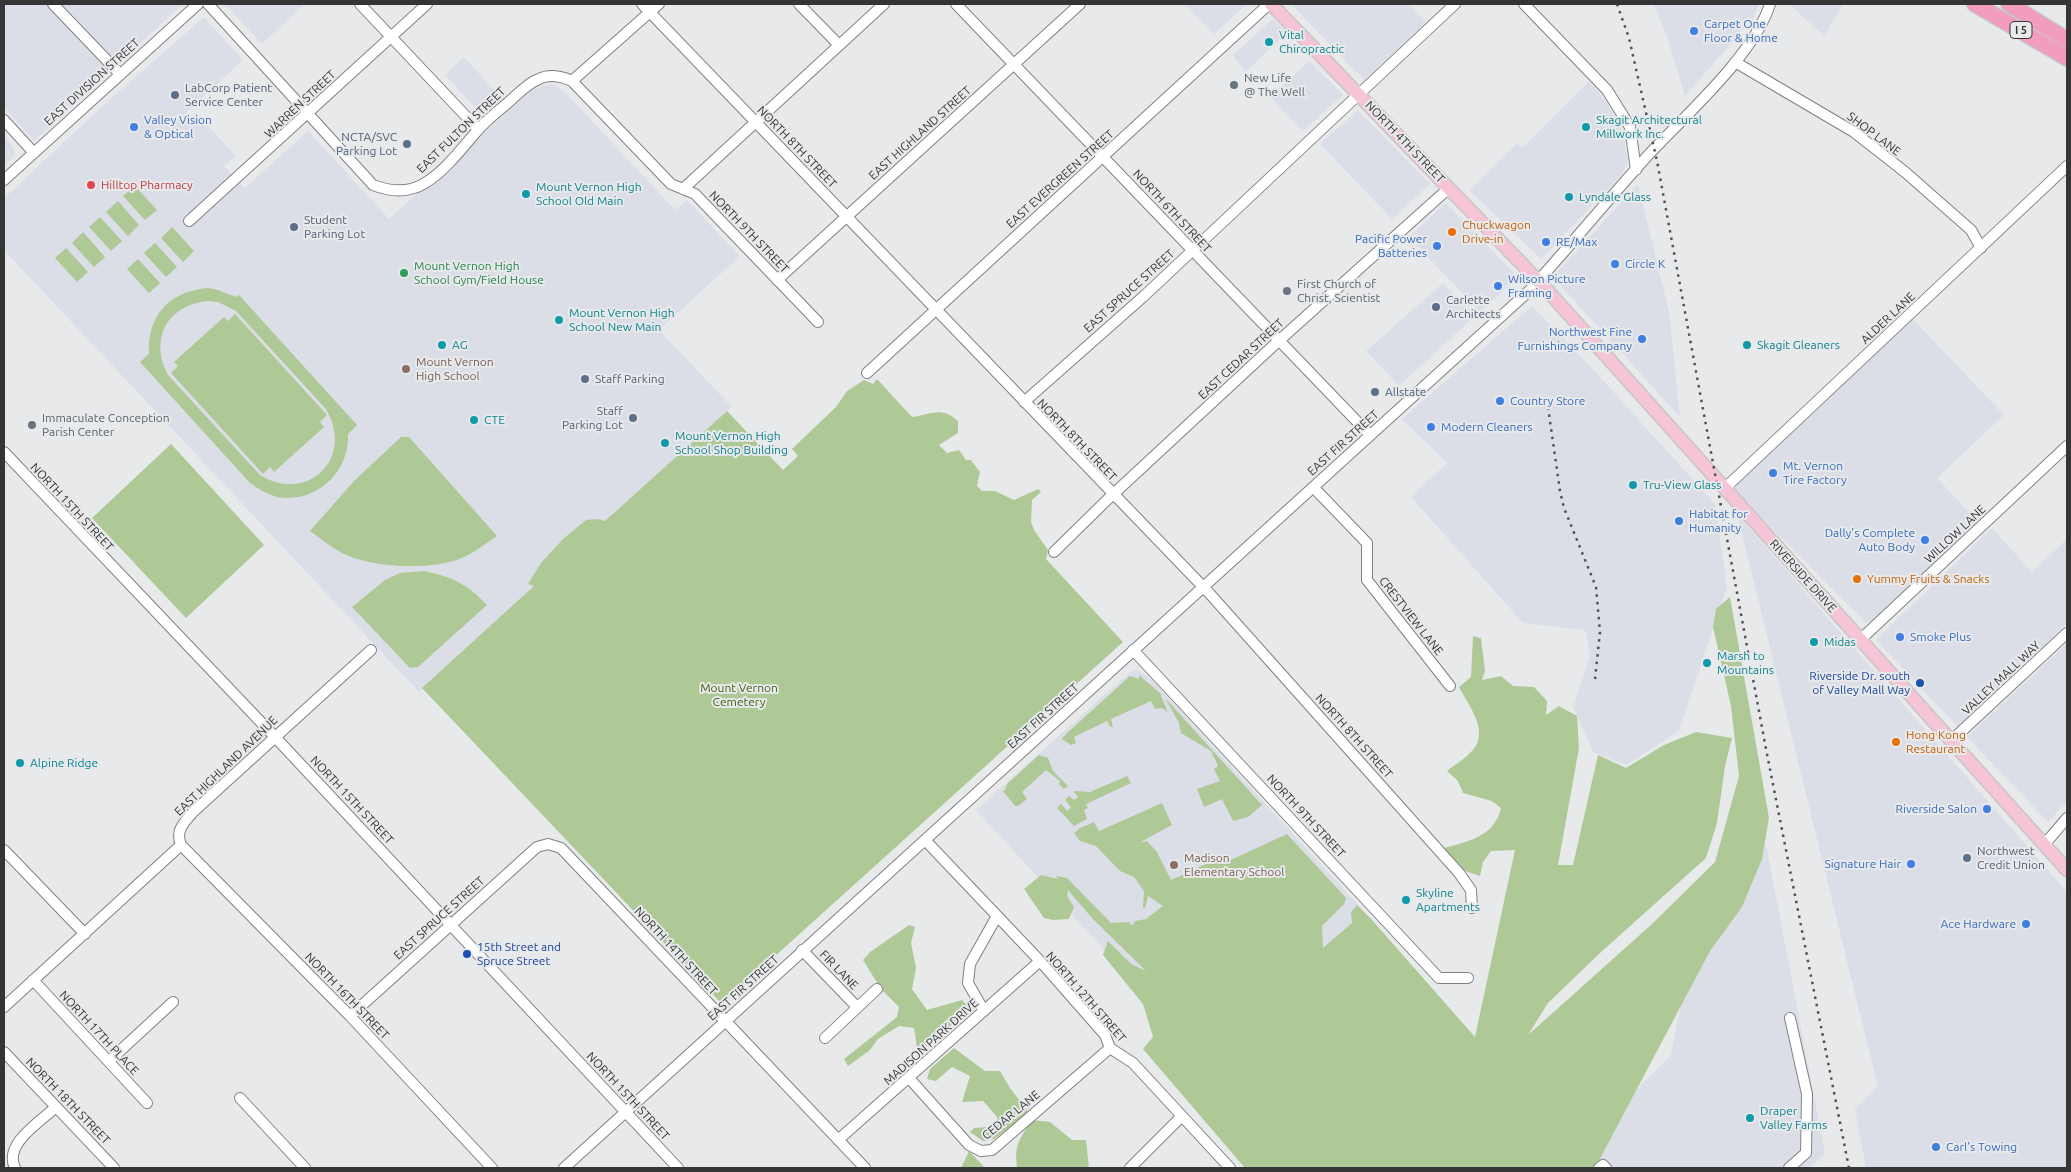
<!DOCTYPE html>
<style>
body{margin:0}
#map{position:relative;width:2071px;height:1172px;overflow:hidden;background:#e8e9eb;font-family:Ubuntu,sans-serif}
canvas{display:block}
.frame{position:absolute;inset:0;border:5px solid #353536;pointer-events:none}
</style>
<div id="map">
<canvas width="2071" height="1172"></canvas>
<div class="frame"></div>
</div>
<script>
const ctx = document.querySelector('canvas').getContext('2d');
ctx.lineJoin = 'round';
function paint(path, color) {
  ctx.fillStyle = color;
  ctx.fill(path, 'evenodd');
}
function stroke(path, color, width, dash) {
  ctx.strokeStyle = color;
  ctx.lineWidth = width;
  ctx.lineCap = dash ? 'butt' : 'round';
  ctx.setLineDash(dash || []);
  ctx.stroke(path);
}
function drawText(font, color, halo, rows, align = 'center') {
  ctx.font = font + ' Ubuntu,sans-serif';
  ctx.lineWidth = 4;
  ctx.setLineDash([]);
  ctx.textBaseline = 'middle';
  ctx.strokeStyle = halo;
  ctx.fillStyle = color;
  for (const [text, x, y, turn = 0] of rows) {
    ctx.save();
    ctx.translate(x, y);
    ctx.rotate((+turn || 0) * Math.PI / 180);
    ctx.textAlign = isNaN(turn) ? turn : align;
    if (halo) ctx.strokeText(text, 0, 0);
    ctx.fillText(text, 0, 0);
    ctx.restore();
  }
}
const built = new Path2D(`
 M4,4H183L34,141L4,107Z
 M225,4H305L262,44Z
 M1185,4H1247L1214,34Z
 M1291,4H1409L1426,22L1364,80Z
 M1654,4H1759L1754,17L1685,96L1667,37Z
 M1789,4H1843L1824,36Z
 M204,17L243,60L179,119L184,124L196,113L236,156L224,166L245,188L308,131L389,219L531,90L551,84L564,91L675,210L687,200L740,256L659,330L732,407L419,692L4,250V198L107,102Z
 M1273,19L1286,33L1246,72L1233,55Z
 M464,57L494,90L475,107L445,75Z
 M1309,61L1343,95L1303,131L1270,97Z
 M1589,81L1610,107L1623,133L1628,163L1622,174L1541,259L1469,190L1517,144L1522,148Z
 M1358,110L1430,184L1392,219L1320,144Z
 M4,136L14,148L15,155L4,165Z
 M1638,184L1669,312L1680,417L1553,277Z
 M1446,203L1518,277L1480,312L1409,237Z
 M1443,283L1475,316L1399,386L1366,351Z
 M1532,306L1589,365L1715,504L1727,587L1679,731L1626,765L1593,752L1573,707L1590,656L1585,630L1523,623L1411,497L1447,463L1402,419Z
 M1913,319L2004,415L1937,478L1977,521L1872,622H1865L1730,486L1795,423L1798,427Z
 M1737,514L2067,892V1168H1866L1855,1108L1878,1087Z
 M1992,528L2032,572L2067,539V623L1958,727L1876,640Z
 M2067,643V802L2048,822L1967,737Z
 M1136,669L1152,680L1372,920L1250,1031L1167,994L1111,957L976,810L1130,672Z
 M1766,844L1825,1154L1809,1168H1587L1613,1113L1671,1055L1682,998Z`);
const green = new Path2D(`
 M135,186L157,210L145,220L123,196Z
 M118,201L139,225L128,236L106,212Z
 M100,217L122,241L111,251L89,227Z
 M172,227L194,251L183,262L161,238Z
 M83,232L105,257L94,267L72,243Z
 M155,243L177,267L166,277L144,253Z
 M66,248L88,272L77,282L55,258Z
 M138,259L160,283L149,293L127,269Z
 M208,288L218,290L236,297L239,295L357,425L348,434C350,472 316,504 277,497C267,494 258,489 250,483L140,362L149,354C147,316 169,291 208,288ZM208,301L218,302L236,311L325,408C356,456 309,505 260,475L168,375C149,339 167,305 208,301Z
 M235,314L327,415L320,422L324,427L274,472L270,467L263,474L171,373L178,366L174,362L224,317L228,321Z
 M877,379L912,417C933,414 941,406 958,421V433L939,445L947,453L959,450L966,460H971L980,472L977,486L982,491H995L1014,500L1038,489L1041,492L1032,500L1031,522L1034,530L1048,550L1046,559L1123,642L722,1004L422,688L534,586L528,584L541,563L563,539L586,520L598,519L605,521L727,411L783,470L798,456L792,449L836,407L847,391L864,380L873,384Z
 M401,437H409L497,536C486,543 474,553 462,558C430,571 372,568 342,553C331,547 320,538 310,531L354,481Z
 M171,444L264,545L186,618L92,518Z
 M424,571C453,577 467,584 487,605L418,667L410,668L352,607L385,580L400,573Z
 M1730,597L1769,818L1762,859L1742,907L1710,951L1595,1168H1245L1143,1049L1153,1037L1143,1004L1103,955L1108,941L1131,964L1146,971L1092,918L1068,890L1067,896L1074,907L1069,919L1053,920L1044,918L1024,889L1041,875L1058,879L1056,876L1067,878L1111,923L1130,922V925L1134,924L1135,921L1146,919L1163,906L1148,896L1145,908L1143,907L1144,891L1134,877L1120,871L1096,846L1080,841L1074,833L1080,828L1094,822L1099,831L1162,803L1172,825L1139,843L1147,841L1157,852L1171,880L1219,858L1222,864L1287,834L1346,898L1344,904L1322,926L1323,948L1352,923L1351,912L1357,905L1372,920L1475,1037L1515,850L1491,851L1483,862L1480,876L1465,871L1444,848C1469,841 1494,837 1501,808L1492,801L1463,793L1458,781L1447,771C1454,765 1462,761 1469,754C1492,734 1470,708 1459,687L1471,677L1473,636L1481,638L1485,671L1482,680L1501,676L1513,686L1534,687L1547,701L1546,715L1559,706L1577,716L1579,748L1558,865H1573L1598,755L1626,768L1664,745L1696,732L1732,738L1725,766L1717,823L1706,858L1600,953L1548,1003L1528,1035L1652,924L1715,862L1739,776L1731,706L1713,627L1716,609Z
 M1139,675L1162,695L1161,696L1168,712L1162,708L1155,709L1151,701L1111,719L1113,727H1110L1107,721L1074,737L1076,743L1071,745L1062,739L1066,734L1130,676L1139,679Z
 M1165,698L1262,805L1248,817L1233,821L1222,799L1204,807L1197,789L1220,781L1214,769L1218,766L1211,751L1181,733L1179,723Z
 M1039,755L1048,758L1053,771L1068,786L1064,789L1059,784L1060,781L1046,770L1022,792L1027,799L1018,806H1015L1003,791L1005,790L1007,784Z
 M1127,776L1131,783L1086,804L1088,808L1084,810L1087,819L1074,826L1057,808L1061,804L1067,811L1071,807L1065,800L1069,796L1074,800L1078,797L1074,792L1075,791L1090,792Z
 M909,925L915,927L911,943L916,968L912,989L927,1010L962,1000L970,1009L918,1054L914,1028L899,1026L878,1039L870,1050L848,1066L844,1059L897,1017L899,1007L881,989L863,960L870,952Z
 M954,1048L985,1071H1000L1010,1088L1029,1113L994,1139L983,1141L970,1132L974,1128L989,1127L998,1118L983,1101L962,1102L970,1076L952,1067L936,1081L927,1079L930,1069Z
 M1032,1120L1050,1122L1072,1140H1086L1089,1168H1017C1014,1144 1019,1140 1032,1120Z
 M969,1151L985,1168H961Z`);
const minor = new Path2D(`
 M53,4L120,74
 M208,4L373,185C391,192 409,193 425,183C445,171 462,148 477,131C487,119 500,110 511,100C520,92 528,83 539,79C549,74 562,76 572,81L671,184L695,194L818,322
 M360,4L478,129
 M642,4L1210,594L1459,873L1471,890L1472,908
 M799,4L839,45
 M956,4L1370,435
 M1524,4L1607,90L1630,127L1636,170
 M1735,62L1854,132L1905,172L1971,230L1981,248
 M572,81L659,4
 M4,120L34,153
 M4,180L198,4
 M683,189L884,4
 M189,221L427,4
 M777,280L1080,4
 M867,373L1269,4
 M1024,402L1144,296L1455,4
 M4,452L275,737L678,1168
 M1313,487L1367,543V580L1450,686
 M1725,488L2067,166
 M1054,552L1108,499L1273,346L1449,188
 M1860,640L2067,446
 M371,650L193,812C184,823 175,830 181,845L350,1016L492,1168
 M1133,650L1439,978H1468
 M1951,741L2067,633
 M925,840L1040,961L1105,1035L1110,1048L1133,1063L1230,1168
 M2044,845L2067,818
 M4,850L85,934
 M802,950L857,1007
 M33,980L147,1103
 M4,1007L181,845
 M984,1011L968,983L970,964L997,916
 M350,1016L537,847L548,844L561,848L865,1168
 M825,1038L877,989
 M4,1052L114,1168
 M109,1061L173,1002
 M909,1078L969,1145L981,1151L992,1150L1110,1048
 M240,1098L305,1168
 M838,1140L1040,961
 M15,1168C3,1144 41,1121 56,1107
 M564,1168L1529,291C1571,245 1610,197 1652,151C1688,113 1755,53 1770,4
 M1130,1168L1182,1116
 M1599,1168L1603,1165L1606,1168
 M1789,1168L1806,1153L1807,1094L1790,1018`);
const major = new Path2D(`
 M1271,4L1547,290L2067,870`);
const highway = new Path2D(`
 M1975,4L2067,58
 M2009,4L2067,40`);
const rail = new Path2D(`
 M1617,4L1629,38L1657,161L1766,749L1849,1168
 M1548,407L1560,491L1564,508L1596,587L1600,632L1595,679`);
const markers = [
 [1694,31,5,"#3f7fe0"],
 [1269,42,5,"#0f9aa8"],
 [1234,85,5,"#6b7280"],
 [175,95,5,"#5c6f8a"],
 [134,127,5,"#3f7fe0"],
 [1586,127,5,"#0f9aa8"],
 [407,144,5,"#5c6f8a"],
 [91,185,5,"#e0444e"],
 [526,194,5,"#0f9aa8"],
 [1569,197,5,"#0f9aa8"],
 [294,227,5,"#5c6f8a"],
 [1452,232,5,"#e8710a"],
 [1546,242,5,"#3f7fe0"],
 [1437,246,5,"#3f7fe0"],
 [1615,264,5,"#3f7fe0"],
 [404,273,5,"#2e9e5b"],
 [1498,286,5,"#3f7fe0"],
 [1287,291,5,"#6b7280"],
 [1436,307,5,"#5c6f8a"],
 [559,320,5,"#0f9aa8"],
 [1642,339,5,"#3f7fe0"],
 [442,345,5,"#0f9aa8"],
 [1747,345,5,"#0f9aa8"],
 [406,369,5,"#8d6e63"],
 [585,379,5,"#5c6f8a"],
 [1375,392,5,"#5c6f8a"],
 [1500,401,5,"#3f7fe0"],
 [633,418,5,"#5c6f8a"],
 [474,420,5,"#0f9aa8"],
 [32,425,5,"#6b7280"],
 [1431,427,5,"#3f7fe0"],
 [665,443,5,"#0f9aa8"],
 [1773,473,5,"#3f7fe0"],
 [1633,485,5,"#0f9aa8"],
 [1679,521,5,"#3f7fe0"],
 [1925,540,5,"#3f7fe0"],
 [1857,579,5,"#e8710a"],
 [1900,637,5,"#3f7fe0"],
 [1814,642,5,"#0f9aa8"],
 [1707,663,5,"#0f9aa8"],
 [1920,683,5,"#1a4fb4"],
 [1896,742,5,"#e8710a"],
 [20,763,5,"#0f9aa8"],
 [1987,809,5,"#3f7fe0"],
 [1967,858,5,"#5c6f8a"],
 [1911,864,5,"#3f7fe0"],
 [1174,865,5,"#8d6e63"],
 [1406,900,5,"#0f9aa8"],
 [2026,924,5,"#3f7fe0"],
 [467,954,5,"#1a4fb4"],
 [1750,1118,5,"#0f9aa8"],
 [1936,1147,5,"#3f7fe0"]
];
const shields = [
 [2021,30,22]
];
const shieldNames = [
 ["I 5",2021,30]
];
const shopNames = [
 ["Carpet One",1704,24],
 ["Floor & Home",1704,38],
 ["Valley Vision",144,120],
 ["& Optical",144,134],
 ["Pacific Power",1427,239,"right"],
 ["Batteries",1427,253,"right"],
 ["RE/Max",1556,242],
 ["Circle K",1625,264],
 ["Wilson Picture",1508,279],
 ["Framing",1508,293],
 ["Northwest Fine",1632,332,"right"],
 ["Furnishings Company",1632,346,"right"],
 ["Country Store",1510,401],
 ["Modern Cleaners",1441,427],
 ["Mt. Vernon",1783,466],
 ["Tire Factory",1783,480],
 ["Habitat for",1689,514],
 ["Humanity",1689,528],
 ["Dally's Complete",1915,533,"right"],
 ["Auto Body",1915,547,"right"],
 ["Smoke Plus",1910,637],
 ["Riverside Salon",1977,809,"right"],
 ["Signature Hair",1901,864,"right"],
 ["Ace Hardware",2016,924,"right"],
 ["Carl's Towing",1946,1147]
];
const cultureNames = [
 ["Vital",1279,35],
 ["Chiropractic",1279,49],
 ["Skagit Architectural",1596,120],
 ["Millwork Inc.",1596,134],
 ["Mount Vernon High",536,187],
 ["School Old Main",536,201],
 ["Lyndale Glass",1579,197],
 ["Mount Vernon High",569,313],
 ["School New Main",569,327],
 ["AG",452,345],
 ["Skagit Gleaners",1757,345],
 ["CTE",484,420],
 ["Mount Vernon High",675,436],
 ["School Shop Building",675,450],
 ["Tru-View Glass",1643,485],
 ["Midas",1824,642],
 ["Marsh to",1717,656],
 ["Mountains",1717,670],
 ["Alpine Ridge",30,763],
 ["Skyline",1416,893],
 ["Apartments",1416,907],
 ["Draper",1760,1111],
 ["Valley Farms",1760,1125]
];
const worshipNames = [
 ["New Life",1244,78],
 ["@ The Well",1244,92],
 ["First Church of",1297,284],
 ["Christ, Scientist",1297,298],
 ["Immaculate Conception",42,418],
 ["Parish Center",42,432]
];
const streetNames = [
 ["EAST DIVISION STREET",92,82,-42],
 ["WARREN STREET",300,104,-43],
 ["EAST FULTON STREET",461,130,-44],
 ["EAST HIGHLAND STREET",920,133,-42],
 ["SHOP LANE",1874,134,37],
 ["NORTH 4TH STREET",1405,142,46],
 ["NORTH 8TH STREET",797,147,46],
 ["EAST EVERGREEN STREET",1060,179,-42],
 ["NORTH 6TH STREET",1172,211,47],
 ["NORTH 9TH STREET",749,232,46],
 ["EAST SPRUCE STREET",1129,291,-42],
 ["ALDER LANE",1888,318,-43],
 ["EAST CEDAR STREET",1241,359,-43],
 ["NORTH 8TH STREET",1077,440,46],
 ["EAST FIR STREET",1343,443,-42],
 ["NORTH 15TH STREET",72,507,47],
 ["WILLOW LANE",1955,534,-43],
 ["RIVERSIDE DRIVE",1803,576,48],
 ["CRESTVIEW LANE",1411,616,52],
 ["VALLEY MALL WAY",2001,678,-43],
 ["EAST FIR STREET",1043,716,-42],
 ["NORTH 8TH STREET",1354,736,48],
 ["EAST HIGHLAND AVENUE",226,766,-44],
 ["NORTH 15TH STREET",352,800,47],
 ["NORTH 9TH STREET",1306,816,47],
 ["EAST SPRUCE STREET",439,918,-42],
 ["NORTH 14TH STREET",676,951,47],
 ["FIR LANE",839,970,46],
 ["EAST FIR STREET",743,988,-42],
 ["NORTH 16TH STREET",347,996,46],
 ["NORTH 12TH STREET",1086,997,49],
 ["NORTH 17TH PLACE",99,1033,47],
 ["MADISON PARK DRIVE",931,1042,-42],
 ["NORTH 15TH STREET",628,1096,47],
 ["NORTH 18TH STREET",68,1101,46],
 ["CEDAR LANE",1011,1115,-39]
];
const serviceNames = [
 ["LabCorp Patient",185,88],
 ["Service Center",185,102],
 ["NCTA/SVC",397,137,"right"],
 ["Parking Lot",397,151,"right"],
 ["Student",304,220],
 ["Parking Lot",304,234],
 ["Carlette",1446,300],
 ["Architects",1446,314],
 ["Staff Parking",595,379],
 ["Allstate",1385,392],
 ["Staff",623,411,"right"],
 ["Parking Lot",623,425,"right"],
 ["Northwest",1977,851],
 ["Credit Union",1977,865]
];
const healthNames = [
 ["Hilltop Pharmacy",101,185]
];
const foodNames = [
 ["Chuckwagon",1462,225],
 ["Drive-in",1462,239],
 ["Yummy Fruits & Snacks",1867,579],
 ["Hong Kong",1906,735],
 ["Restaurant",1906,749]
];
const leisureNames = [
 ["Mount Vernon High",414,266],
 ["School Gym/Field House",414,280]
];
const educationNames = [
 ["Mount Vernon",416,362],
 ["High School",416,376],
 ["Madison",1184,858],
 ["Elementary School",1184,872]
];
const transitNames = [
 ["Riverside Dr. south",1910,676],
 ["of Valley Mall Way",1910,690],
 ["15th Street and",477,947,"left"],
 ["Spruce Street",477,961,"left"]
];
const parkNames = [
 ["Mount Vernon",739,688],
 ["Cemetery",739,702]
];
paint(built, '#dcdee7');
paint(green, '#aec995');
stroke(minor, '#818183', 12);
stroke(major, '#c6c6c7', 15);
stroke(highway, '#c6c6c7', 18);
stroke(minor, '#fff', 10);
stroke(major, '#f7c4d7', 12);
stroke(highway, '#f29dbd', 15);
stroke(rail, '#525253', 2.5, [2.5, 5]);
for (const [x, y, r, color] of markers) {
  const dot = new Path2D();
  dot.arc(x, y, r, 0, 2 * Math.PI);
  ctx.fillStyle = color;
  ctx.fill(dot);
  stroke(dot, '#e8e9eb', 2);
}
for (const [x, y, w] of shields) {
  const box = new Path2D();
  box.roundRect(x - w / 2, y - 8.5, w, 17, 4);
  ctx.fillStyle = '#e8e9eb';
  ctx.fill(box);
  stroke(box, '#353536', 1);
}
drawText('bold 11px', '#353536', null, shieldNames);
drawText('12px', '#366cbe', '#e8e9eb', shopNames, 'left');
drawText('12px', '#0d838f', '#e8e9eb', cultureNames, 'left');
drawText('12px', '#5b616d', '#e8e9eb', worshipNames, 'left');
drawText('12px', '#353536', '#e8e9eb', streetNames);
drawText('12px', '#4e5e75', '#e8e9eb', serviceNames, 'left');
drawText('12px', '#be3a42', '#e8e9eb', healthNames, 'left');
drawText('12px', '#c56008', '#e8e9eb', foodNames, 'left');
drawText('12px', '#27864d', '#e8e9eb', leisureNames, 'left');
drawText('12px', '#785e54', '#e8e9eb', educationNames, 'left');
drawText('12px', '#164399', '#e8e9eb', transitNames, 'right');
drawText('12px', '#3d5d0f', '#e8e9eb', parkNames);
</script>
